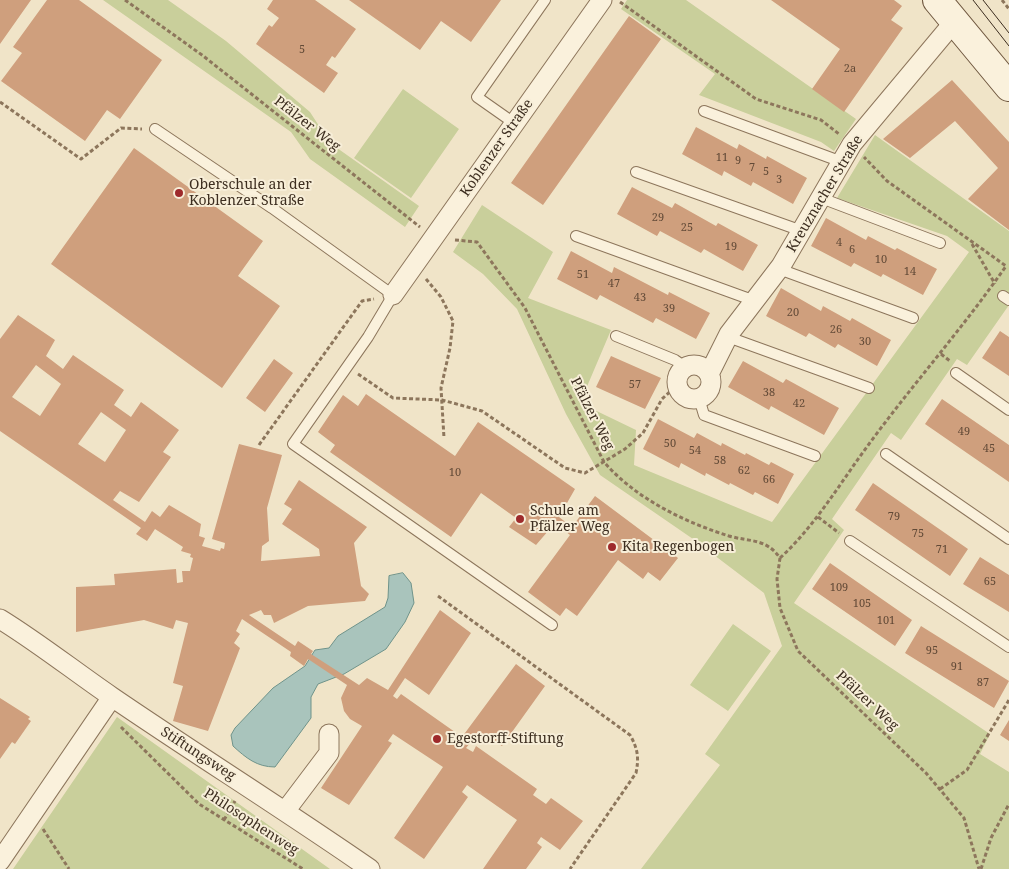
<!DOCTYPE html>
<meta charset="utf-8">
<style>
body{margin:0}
canvas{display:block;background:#f0e4c8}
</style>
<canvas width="1009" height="869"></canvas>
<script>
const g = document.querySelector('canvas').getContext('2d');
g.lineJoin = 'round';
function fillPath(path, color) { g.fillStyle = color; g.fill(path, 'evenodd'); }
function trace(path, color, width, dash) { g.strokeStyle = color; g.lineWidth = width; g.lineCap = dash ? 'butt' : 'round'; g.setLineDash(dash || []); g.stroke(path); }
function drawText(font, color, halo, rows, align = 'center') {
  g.font = font + ' "Noto Serif",serif'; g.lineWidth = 4; g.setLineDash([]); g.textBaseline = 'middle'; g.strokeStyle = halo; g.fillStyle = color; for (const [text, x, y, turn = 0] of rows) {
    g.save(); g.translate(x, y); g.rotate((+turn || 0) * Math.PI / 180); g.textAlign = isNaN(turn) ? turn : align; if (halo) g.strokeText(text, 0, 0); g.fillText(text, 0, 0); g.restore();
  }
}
const green = new Path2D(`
 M103 0H168L226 41 310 112 330 143 419 206 405 227 310 159 291 132Z
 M627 0H686L856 119 834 151 821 142 699 95 715 74 621 9Z
 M403 89 459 129 411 198 354 158Z
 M875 135 1009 231V305L967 365 957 359 901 440 891 433 832 519 844 530 794 603 990 734 980 754 1009 772V869H641L720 765 705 754 782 646 764 593 693 539 600 475 566 414 517 309 483 274 453 252 482 205 553 252 528 298 611 330 580 403 636 430 634 465 772 522 969 252 947 236 837 198Z
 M733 624 771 651 728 711 690 685Z
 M117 717 330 869H13Z`);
const water = new Path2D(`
 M403 573 411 583 414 603 405 622 386 649 344 674 318 684 311 697V718L275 767C257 767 246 758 233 746L231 735 235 728 273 688 305 666 315 650 329 648 338 636 385 607 388 598 389 576Z`);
const building = new Path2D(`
 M0 0H31L0 44Z
 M47 0H79L162 60 120 119 107 110 85 141 1 81 22 53 13 47Z
 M273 0H315L356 29 335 58 332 56 326 65 338 73 324 93 256 44 269 25 272 27 279 18 267 9Z
 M349 0H501L471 42 441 21 420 50Z
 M771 0H894L902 6 891 20 903 28 844 112 812 89 840 49Z
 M629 16 661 39 543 205 511 183Z
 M952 80 1009 142V230L968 199 998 168 955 121 910 158 883 139Z
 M696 127 737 149 739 144 766 159 767 156 807 178 793 204 753 182 751 186 724 171 722 176 682 154Z
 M134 148 263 241 238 276 280 306 222 388 51 264Z
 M632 187 672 208 675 203 716 226 718 223 758 245 743 271 704 249 701 253 660 231 657 236 617 214Z
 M826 218 866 240 868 236 895 250 897 248 937 269 923 295 883 274 881 277 854 263 851 267 811 246Z
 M571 251 612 273 614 267 668 295 669 292 710 313 696 339 656 318 653 323 600 295 597 300 557 279Z
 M781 288 821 311 823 306 850 321 852 318 891 340 877 366 838 344 835 348 809 333 806 337 766 316Z
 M18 315 55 340 46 356 63 369 73 355 124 390 114 405 131 417 141 402 179 430 163 452 171 457 139 502 120 491 113 500 145 522 152 511 160 517 169 505 201 524 199 536 205 538 202 546 220 551 221 548 224 549 225 543 212 539 239 444 282 455 267 508 269 541 262 546 261 561 320 556 319 549 282 524 292 509 284 504 299 480 367 527 354 543 361 586 369 594 365 601 308 606 274 623 271 615H264L261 610 249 615 295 646 298 641 313 651 311 654 359 685 367 678 388 690 440 610 471 633 429 695 405 678 393 696 397 699 401 694 462 737 516 664 545 686 502 746 479 732 466 748 473 752 476 746 537 789 533 795 546 804 551 798 583 821 560 850 541 837 537 843 542 847 526 869H483L517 820 467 785 462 792 468 797 424 859 394 838 443 767 393 734 388 741 392 743 349 805 321 788 362 726 350 719 344 711 341 698 347 685 308 659 304 666 290 656 291 652 242 619 236 631 240 634 234 643 240 648 208 731 173 721 183 686 173 683 188 623 176 620 173 629 144 620 76 632V587L115 585 114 574 176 569 177 583 183 582 182 571H190L193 558 190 557 191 554 181 551 183 547 155 529 147 541 136 534 141 528 0 431V339ZM36 365 61 384 40 416 12 397ZM101 412 126 430 105 462 78 444Z
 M1000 331 1009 337V376L982 358Z
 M611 356 661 378 645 409 596 387Z
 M274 359 293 373 265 412 246 398Z
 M743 361 783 383 786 379 839 408 824 435 771 406 769 410 728 387Z
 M366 394 455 456 478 422 575 489 559 517 572 527 595 496 678 558 660 581 648 572 643 579 618 560 577 616 566 608 560 616 528 592 570 535 555 523 536 545 509 527 516 518 481 493 451 537 330 452 335 445 318 432 343 395 358 406Z
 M942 399 1009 445V482L925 424Z
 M658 419 694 438 697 433 721 446 722 443 745 455 746 453 769 465 771 462 794 474 778 504 755 492 753 495 730 483 729 485 706 473 705 476 681 463 679 468 643 449Z
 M873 483 968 549 950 576 855 510Z
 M980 557 1009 575V612L963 584Z
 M830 563 912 620 895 646 812 589Z
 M921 626 1009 681 994 708 905 653Z
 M0 698 30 717 28 719 31 721 15 744 12 742 0 759Z
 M1009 720V741L1000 735Z`);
const path = new Path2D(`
 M125 0 202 55 420 227
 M1002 0 1009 9
 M620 2 756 99 821 120 839 134
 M0 102 81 159 121 128 142 129
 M455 240 477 242 525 308 604 462C635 498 684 522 729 536 750 542 766 538 780 558L777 579 780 608 798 651 926 773 964 818 979 869
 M972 244 995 284
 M426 279 441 297 453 321 450 348 441 388 444 438
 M941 354 950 361
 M358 374 393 398 442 400 482 411 565 468 585 473 625 449 643 433 662 399 677 385
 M259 445 362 301 374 299
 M818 517 839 533
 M780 558C816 525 840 483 869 444 913 384 963 328 1006 266L887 181 864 157
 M438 596 630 735C638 749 639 758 636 773L570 869
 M121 727 199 804 303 869
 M940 789 967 770 1009 700
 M224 820 235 801
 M43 829 69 869
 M981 869 991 838 1009 804`);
const lane = new Path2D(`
 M704 111 842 162
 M514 123 477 97 545 0
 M155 129 272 208 393 295 368 337 293 444 552 625
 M636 172 802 231
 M821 198 940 243
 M576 236 755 301
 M779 269 913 318
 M1003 296 1009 300
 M616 336 675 360 685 367
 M728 337 869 388
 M956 373 1009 410
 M699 398 704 415 815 456
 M886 454 1009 539
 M850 541 1009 647`);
const street = new Path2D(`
 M393 295 602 0
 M677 382a17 17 0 1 1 34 0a17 17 0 1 1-34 0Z
 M709 374 729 334 781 266 852 144 954 22
 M0 619C39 643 74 671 112 697 197 755 285 810 370 869
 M286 810 329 753V734
 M0 861 112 697`);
const secondary = new Path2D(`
 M937 0 1009 87`);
const tram = new Path2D(`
 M973 0 1009 46
 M983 0 1009 33`);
const markers = [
 [179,193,5,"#9e2a2b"],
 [520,519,5,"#9e2a2b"],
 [612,547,5,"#9e2a2b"],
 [437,739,5,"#9e2a2b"]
];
const numberNames = [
 ["5",302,50],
 ["2a",850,69],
 ["11",722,158],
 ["9",738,161],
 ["7",752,168],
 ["5",766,172],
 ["3",779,180],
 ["29",658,218],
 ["25",687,228],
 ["4",839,243],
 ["19",731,247],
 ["6",852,250],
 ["10",881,260],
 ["14",910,272],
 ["51",583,275],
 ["47",614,284],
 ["43",640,298],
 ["39",669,309],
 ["20",793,313],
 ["26",836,330],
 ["30",865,342],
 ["57",635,385],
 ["38",769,393],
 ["42",799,404],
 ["49",964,432],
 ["50",670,444],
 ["45",989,449],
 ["54",695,451],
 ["58",720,461],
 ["62",744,471],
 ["10",455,473],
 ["66",769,480],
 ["79",894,517],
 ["75",918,534],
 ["71",942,550],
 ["65",990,582],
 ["109",839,588],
 ["105",862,604],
 ["101",886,621],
 ["95",932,651],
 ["91",957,667],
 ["87",983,683]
];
const streetNames = [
 ["Pfälzer Weg",307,124,38],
 ["Koblenzer Straße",497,148,-55],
 ["Kreuznacher Straße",825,194,-59],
 ["Pfälzer Weg",592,414,63],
 ["Pfälzer Weg",867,701,43],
 ["Stiftungsweg",198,754,33],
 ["Philosophenweg",251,822,33]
];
const poiNames = [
 ["Oberschule an der",189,185],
 ["Koblenzer Straße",189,201],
 ["Schule am",530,511],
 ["Pfälzer Weg",530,527],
 ["Kita Regenbogen",622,547],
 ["Egestorff-Stiftung",447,739]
];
fillPath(green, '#c9cf9b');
fillPath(water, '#a9c4bc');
trace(water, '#6f938a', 1);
fillPath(building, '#cf9f7d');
trace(lane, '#8d765c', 12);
trace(street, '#8d765c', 21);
trace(secondary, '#6f573f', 30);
trace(path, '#8d765c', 3, [4, 2.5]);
trace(lane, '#faf1dc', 10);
trace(street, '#faf1dc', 19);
trace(secondary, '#faf1dc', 28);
trace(tram, '#3d2e20', 1);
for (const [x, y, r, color] of markers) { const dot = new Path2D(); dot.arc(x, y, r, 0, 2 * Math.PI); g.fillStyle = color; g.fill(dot); trace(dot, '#f7eed8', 2); }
drawText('11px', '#624a37', null, numberNames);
drawText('14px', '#3d2e20', '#f7eed8', streetNames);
drawText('14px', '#3d2e20', '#f7eed8', poiNames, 'left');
</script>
